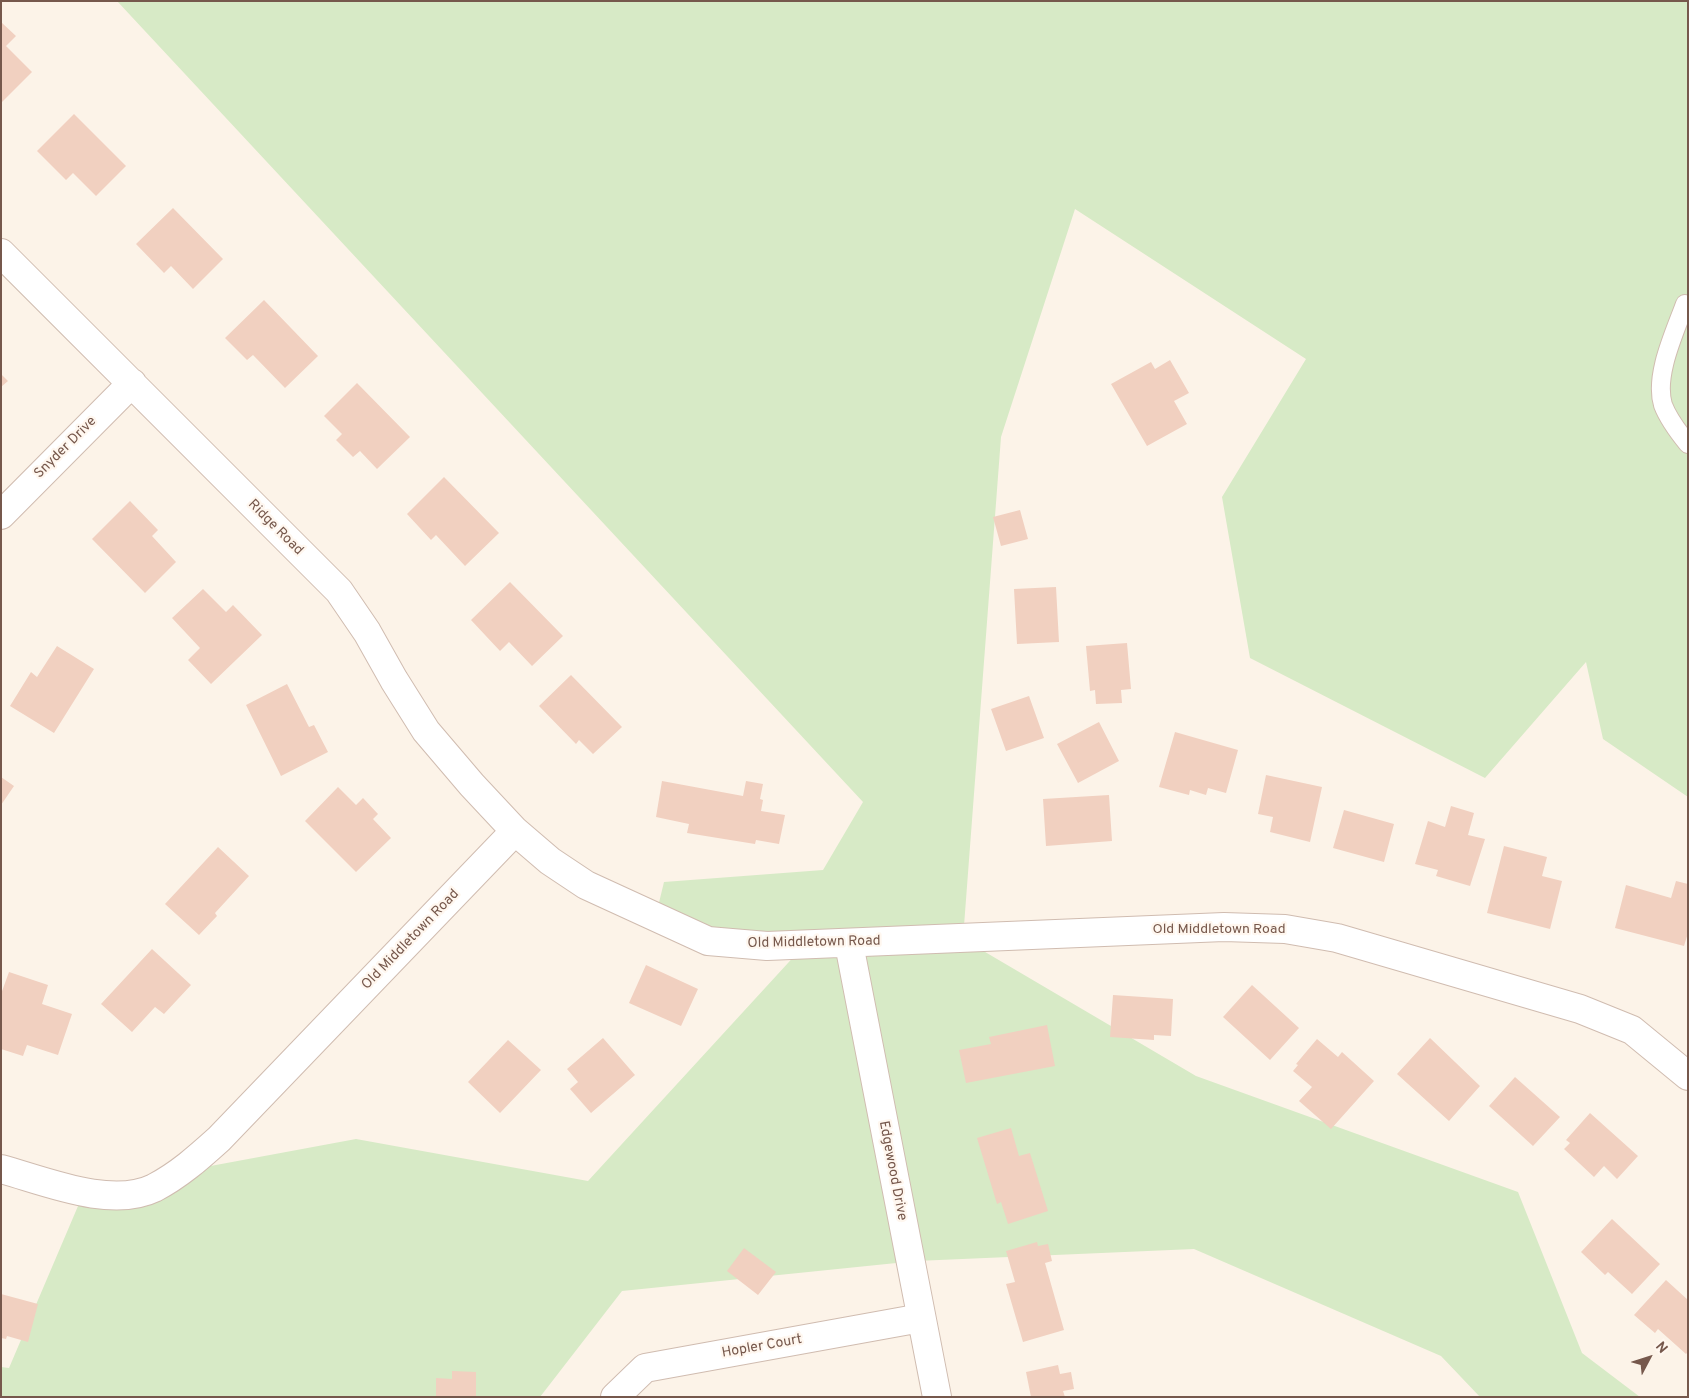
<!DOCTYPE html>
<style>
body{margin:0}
#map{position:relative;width:1689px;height:1398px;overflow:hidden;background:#fcf3e8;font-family:Overpass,sans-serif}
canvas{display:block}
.frame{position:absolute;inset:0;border:2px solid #76584c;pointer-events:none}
.north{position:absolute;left:1624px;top:1333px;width:50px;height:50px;-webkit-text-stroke:4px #fff7ef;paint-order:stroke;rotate:50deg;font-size:14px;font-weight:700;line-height:20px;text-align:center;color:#76584c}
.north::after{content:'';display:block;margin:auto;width:18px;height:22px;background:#76584c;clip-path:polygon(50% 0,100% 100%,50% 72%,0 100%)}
</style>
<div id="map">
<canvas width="1689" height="1398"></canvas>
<div class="frame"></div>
<div class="north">N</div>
</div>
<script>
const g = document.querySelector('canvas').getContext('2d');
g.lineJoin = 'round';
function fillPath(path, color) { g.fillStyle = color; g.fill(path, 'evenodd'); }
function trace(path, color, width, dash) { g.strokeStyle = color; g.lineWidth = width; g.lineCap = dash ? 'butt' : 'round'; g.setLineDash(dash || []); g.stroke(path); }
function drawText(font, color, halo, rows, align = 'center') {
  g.font = font + ' Overpass,sans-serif'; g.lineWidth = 4.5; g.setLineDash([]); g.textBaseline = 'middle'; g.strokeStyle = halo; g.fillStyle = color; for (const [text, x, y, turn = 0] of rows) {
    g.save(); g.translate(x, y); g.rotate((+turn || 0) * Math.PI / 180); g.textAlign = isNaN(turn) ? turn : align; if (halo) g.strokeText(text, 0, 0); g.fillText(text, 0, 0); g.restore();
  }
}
const green = new Path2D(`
 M117 1H1688V797L1603 739 1586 662 1485 778 1250 658 1222 497 1306 359 1075 209 1001 437 963 939 1196 1076 1518 1192 1582 1353 1640 1397H1480L1441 1356 1194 1249 916 1261 622 1291 540 1397H1V1367L9 1368 84 1192 189 1170 356 1139 588 1181 799 951 655 919 664 882 823 870 863 802Z`);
const building = new Path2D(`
 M1 22 16 36 6 46 32 72 2 102Z
 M74 114 126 166 96 196 73 173 66 180 37 151Z
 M173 208 223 259 193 289 171 266 164 273 136 244Z
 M264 300 318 356 285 388 253 355 247 360 225 338Z
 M1170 360 1189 393 1174 401 1187 424 1147 446 1111 384 1151 362 1155 369Z
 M1 374 8 381 1 387Z
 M357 383 410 437 377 469 360 451 353 457 336 440 342 434 324 416Z
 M444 477 499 533 465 566 436 535 431 540 407 514Z
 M130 501 158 530 152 536 176 562 145 593 92 539Z
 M1020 510 1028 539 1001 546 993 517Z
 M510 582 563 636 532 666 509 642 500 651 471 620Z
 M1056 587 1059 642 1017 644 1014 589Z
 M203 589 226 612 233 605 262 635 211 684 188 660 200 648 172 618Z
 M1127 643 1131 689 1121 690 1122 703 1096 704 1095 690 1090 691 1086 646Z
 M57 646 94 669 54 733 10 706 31 672 37 677Z
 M571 675 622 727 593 754 579 740 576 744 539 706Z
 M287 684 309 727 314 725 328 752 281 776 246 705Z
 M1029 696 1044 738 1006 751 991 709Z
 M1099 722 1119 761 1078 783 1057 744Z
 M1175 732 1238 750 1226 793 1208 788 1206 795 1190 790 1189 795 1159 787Z
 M1266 775 1322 787 1310 842 1270 832 1273 817 1258 814Z
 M1 777 14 786 1 805Z
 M662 781 743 796 746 781 763 784 760 799 763 800 761 811 785 815 779 844 756 840 755 844 687 833 689 824 656 817Z
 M338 787 356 805 363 798 378 814 373 819 391 838 356 872 305 821Z
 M1109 795 1112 841 1046 846 1043 799Z
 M1451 806 1474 813 1468 835 1485 839 1470 886 1436 876 1438 870 1415 864 1428 821 1445 827Z
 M1344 810 1394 824 1384 862 1333 848Z
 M1504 846 1547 857 1542 876 1562 881 1550 929 1487 913Z
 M218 847 249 876 215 913 217 916 199 935 165 904Z
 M1676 881 1688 884V933L1684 946 1615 928 1626 885 1671 898Z
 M152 949 191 985 164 1014 155 1007 132 1032 101 1004Z
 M646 965 698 989 681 1026 629 1003Z
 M9 972 48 985 42 1004 72 1014 58 1055 27 1045 23 1056 1 1049V994Z
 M1252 985 1299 1028 1270 1060 1223 1017Z
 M1113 995 1173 999 1171 1036 1154 1035V1040L1110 1037Z
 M1047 1025 1055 1066 966 1083 959 1050 991 1044 989 1037Z
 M603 1038 635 1075 591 1113 570 1089 578 1082 567 1069Z
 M1430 1038 1480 1086 1449 1121 1397 1074Z
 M1317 1039 1338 1057 1342 1052 1374 1081 1331 1129 1299 1101 1312 1087 1293 1071 1298 1065 1296 1064Z
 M508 1040 541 1070 500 1113 468 1082Z
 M1515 1077 1560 1117 1533 1146 1489 1106Z
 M1590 1113 1638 1156 1617 1179 1604 1166 1594 1177 1564 1149 1570 1143 1566 1140Z
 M1011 1128 1019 1156 1030 1153 1048 1211 1008 1224 1001 1202 997 1204 977 1138Z
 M1612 1219 1660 1264 1632 1294 1608 1272 1605 1275 1581 1252Z
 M1037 1242 1038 1246 1048 1244 1052 1261 1045 1263 1064 1330 1023 1342 1006 1284 1015 1282 1006 1251Z
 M744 1248 776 1272 758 1295 727 1271Z
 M1666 1280 1688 1300V1352L1686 1354 1658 1329 1655 1333 1634 1315Z
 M1 1294 38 1304 28 1342 7 1336 6 1339 1 1338Z
 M1058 1365 1060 1374 1071 1372 1074 1389 1063 1391 1065 1397H1031L1026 1372Z
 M452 1371 476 1372V1397H436V1378L452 1379Z`);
const lane = new Path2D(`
 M1685 304C1675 332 1654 375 1663 405 1668 418 1679 433 1688 444`);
const street = new Path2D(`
 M1 253 339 591 367 632 394 680 426 731 472 785 515 831 550 861 586 885 708 941 767 946 1224 927 1285 929 1337 938 1580 1009 1632 1030 1688 1076
 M1 515 132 383
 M849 944 937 1397
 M1 1169C45 1181 111 1209 154 1188 179 1175 199 1157 219 1139L515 831
 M615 1397 645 1368 921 1318`);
const streetNames = [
 ["Snyder Drive",66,448,-45],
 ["Ridge Road",275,528,45],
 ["Old Middletown Road",1219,930],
 ["Old Middletown Road",411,940,-46],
 ["Old Middletown Road",814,943,-1],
 ["Edgewood Drive",892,1171,79],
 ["Hopler Court",762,1347,-10]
];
fillPath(green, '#d7eac6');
fillPath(building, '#f1d0c0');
trace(lane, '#d0bcb0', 20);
trace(street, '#d0bcb0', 30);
trace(lane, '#fff', 18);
trace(street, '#fff', 28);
drawText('14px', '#76584c', '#fff7ef', streetNames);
</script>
